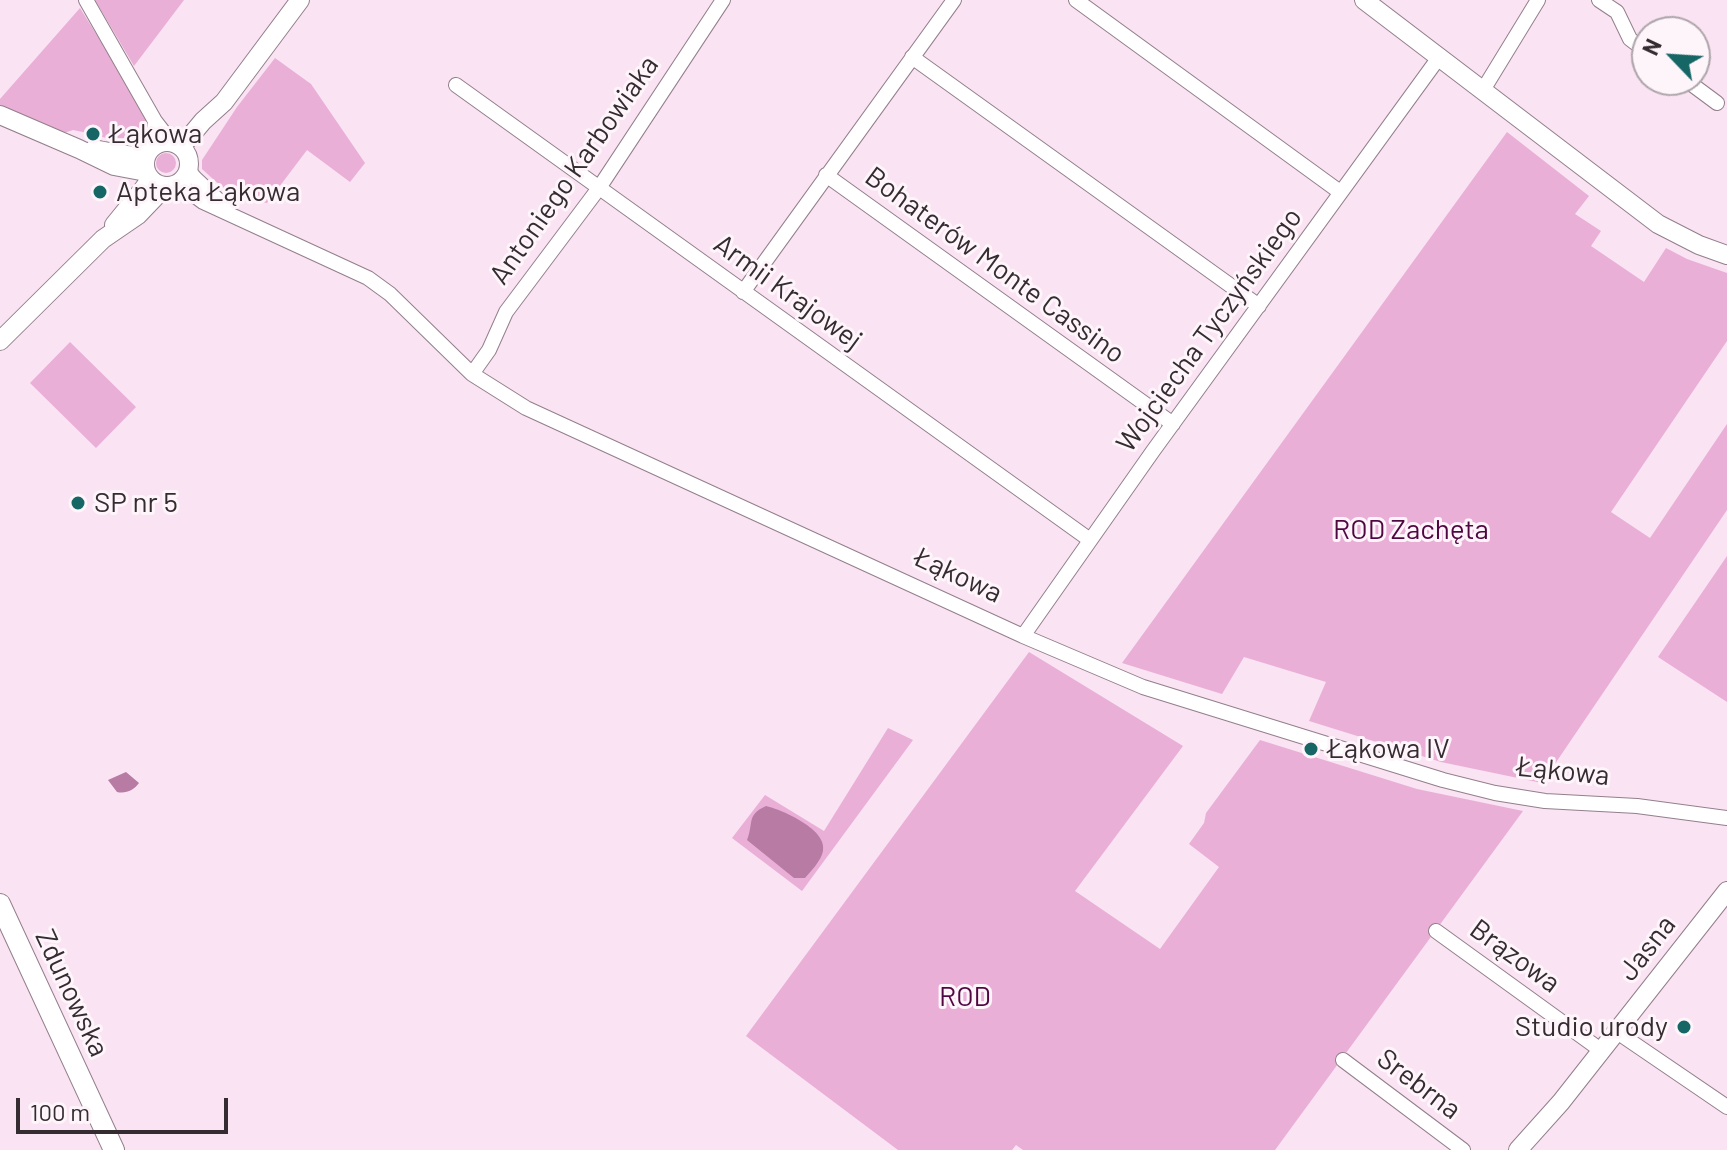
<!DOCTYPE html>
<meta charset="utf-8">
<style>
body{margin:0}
#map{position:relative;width:1727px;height:1150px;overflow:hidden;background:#fae3f2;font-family:Barlow,sans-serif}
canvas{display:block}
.north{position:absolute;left:1631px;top:16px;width:80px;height:80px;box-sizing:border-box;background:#fef5fb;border:2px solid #aea5ab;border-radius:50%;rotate:295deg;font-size:22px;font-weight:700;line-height:32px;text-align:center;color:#352c32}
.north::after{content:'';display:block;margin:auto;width:28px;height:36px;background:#176666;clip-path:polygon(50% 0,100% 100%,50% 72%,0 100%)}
.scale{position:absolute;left:16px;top:1098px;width:212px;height:36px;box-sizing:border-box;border:4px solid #352c32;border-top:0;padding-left:10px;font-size:24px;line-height:28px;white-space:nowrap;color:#352c32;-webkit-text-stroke:6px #fef5fb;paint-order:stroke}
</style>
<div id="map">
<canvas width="1727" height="1150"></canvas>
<div class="north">N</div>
<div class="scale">100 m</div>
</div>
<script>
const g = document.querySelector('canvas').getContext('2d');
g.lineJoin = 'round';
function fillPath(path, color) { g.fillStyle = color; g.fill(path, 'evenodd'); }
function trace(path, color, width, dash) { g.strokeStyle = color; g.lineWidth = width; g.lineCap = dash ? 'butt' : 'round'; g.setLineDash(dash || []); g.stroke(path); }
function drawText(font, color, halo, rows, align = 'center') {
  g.font = font + ' Barlow,sans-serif'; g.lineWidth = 6; g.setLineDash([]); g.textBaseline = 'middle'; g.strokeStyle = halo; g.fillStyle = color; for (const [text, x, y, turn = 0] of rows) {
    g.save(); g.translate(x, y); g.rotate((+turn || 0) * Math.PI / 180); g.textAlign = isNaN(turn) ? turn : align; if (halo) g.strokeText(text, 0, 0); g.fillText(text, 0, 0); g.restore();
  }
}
const green = new Path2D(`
 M95 0H184L134 66Z
 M80 8 146 114C153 128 151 145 135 150V144L119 142 96 135V133L89 131 88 133 73 130 64 133 0 105V99Z
 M275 58 311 84 365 163 350 182 307 150 267 203 233 197 202 169V160L237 107Z
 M1507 132 1589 196 1575 214 1601 231 1591 246 1644 282 1666 248 1687 259 1727 273V341L1611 512 1650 538 1727 424V510L1542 783 1441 762 1309 721 1326 682 1244 657 1222 694 1122 663Z
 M156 163a10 10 0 1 1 20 0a10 10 0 1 1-20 0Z
 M70 342 136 407 96 448 30 383Z
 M1727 556V702L1658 657Z
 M1029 652 1183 746 1075 891 1160 949 1219 867 1189 844 1204 823 1206 813 1260 740 1417 789 1523 811 1275 1150H1023L1016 1145 1012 1150H898L746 1036Z
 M888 728 913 740 802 891 732 838 765 795 824 831Z`);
const water = new Path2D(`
 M126 772 139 783C134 790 126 794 117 792L108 780Z
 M766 806C783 810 828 830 823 851 821 861 811 871 805 878H794L747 840C754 823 746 815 766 806Z`);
const street = new Path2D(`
 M86 0 155 121 172 143
 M1076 0 1340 192
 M1599 0 1617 12 1630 39 1647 52
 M912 57 1259 306
 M1686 80 1717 103
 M456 85 1090 540
 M1483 90 1538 0
 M152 148 155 121
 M188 170 195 178 228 209
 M826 175 1173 424
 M175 185 187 190 203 202 368 278 390 294 472 374 526 408 1023 636 1143 687 1443 780 1495 793 1545 801 1637 806 1727 818
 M743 292 954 0
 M472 374 489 350 506 312 599 188 723 0
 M1023 636 1153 451 1440 56
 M1436 931 1602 1051
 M1617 1032 1727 1107
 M1343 1060 1463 1150`);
const secondary = new Path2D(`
 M1364 0 1658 224 1699 245 1727 255
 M0 115 79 149 114 166 146 172
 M145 164a22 22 0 1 1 44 0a22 22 0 1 1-44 0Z
 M178 145 188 139 203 121 224 102 300 0
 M94 149C111 152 130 159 148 153
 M114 225 144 188 148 182V175
 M0 341 103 239 138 215 159 193 168 186
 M1518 1150 1561 1102 1727 891`);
const primary = new Path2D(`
 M0 904 114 1150`);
const markers = [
 [93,134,8,"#176666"],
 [100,192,8,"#176666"],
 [78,503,8,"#176666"],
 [1311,749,8,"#176666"],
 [1684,1027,8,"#176666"]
];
const poiNames = [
 ["Łąkowa",109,134],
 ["Apteka Łąkowa",116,192],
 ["SP nr 5",94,503],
 ["Łąkowa IV",1327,749],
 ["Studio urody",1668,1027,"right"]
];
const streetNames = [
 ["Antoniego Karbowiaka",574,170,-55],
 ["Bohaterów Monte Cassino",995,265,36],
 ["Armii Krajowej",788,292,36],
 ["Wojciecha Tyczyńskiego",1209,330,-54],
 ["Łąkowa",958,575,25],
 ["Łąkowa",1563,771,6],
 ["Jasna",1647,948,-52],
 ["Brązowa",1515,956,36],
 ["Zdunowska",72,993,65],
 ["Srebrna",1419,1084,37]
];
const parkNames = [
 ["ROD Zachęta",1411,530],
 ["ROD",965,997]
];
fillPath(green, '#e9afd7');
fillPath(water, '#b77ba4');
trace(street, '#937f8c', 16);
trace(secondary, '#937f8c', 20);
trace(primary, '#937f8c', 22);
trace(street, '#fff', 14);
trace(secondary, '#fff', 18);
trace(primary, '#fff', 20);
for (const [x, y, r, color] of markers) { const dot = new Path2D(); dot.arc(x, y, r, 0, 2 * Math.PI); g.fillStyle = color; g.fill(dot); trace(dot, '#fef5fb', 3); }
drawText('28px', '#352c32', '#fef5fb', poiNames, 'left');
drawText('28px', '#352c32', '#fef5fb', streetNames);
drawText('28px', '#500641', '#fef5fb', parkNames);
</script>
